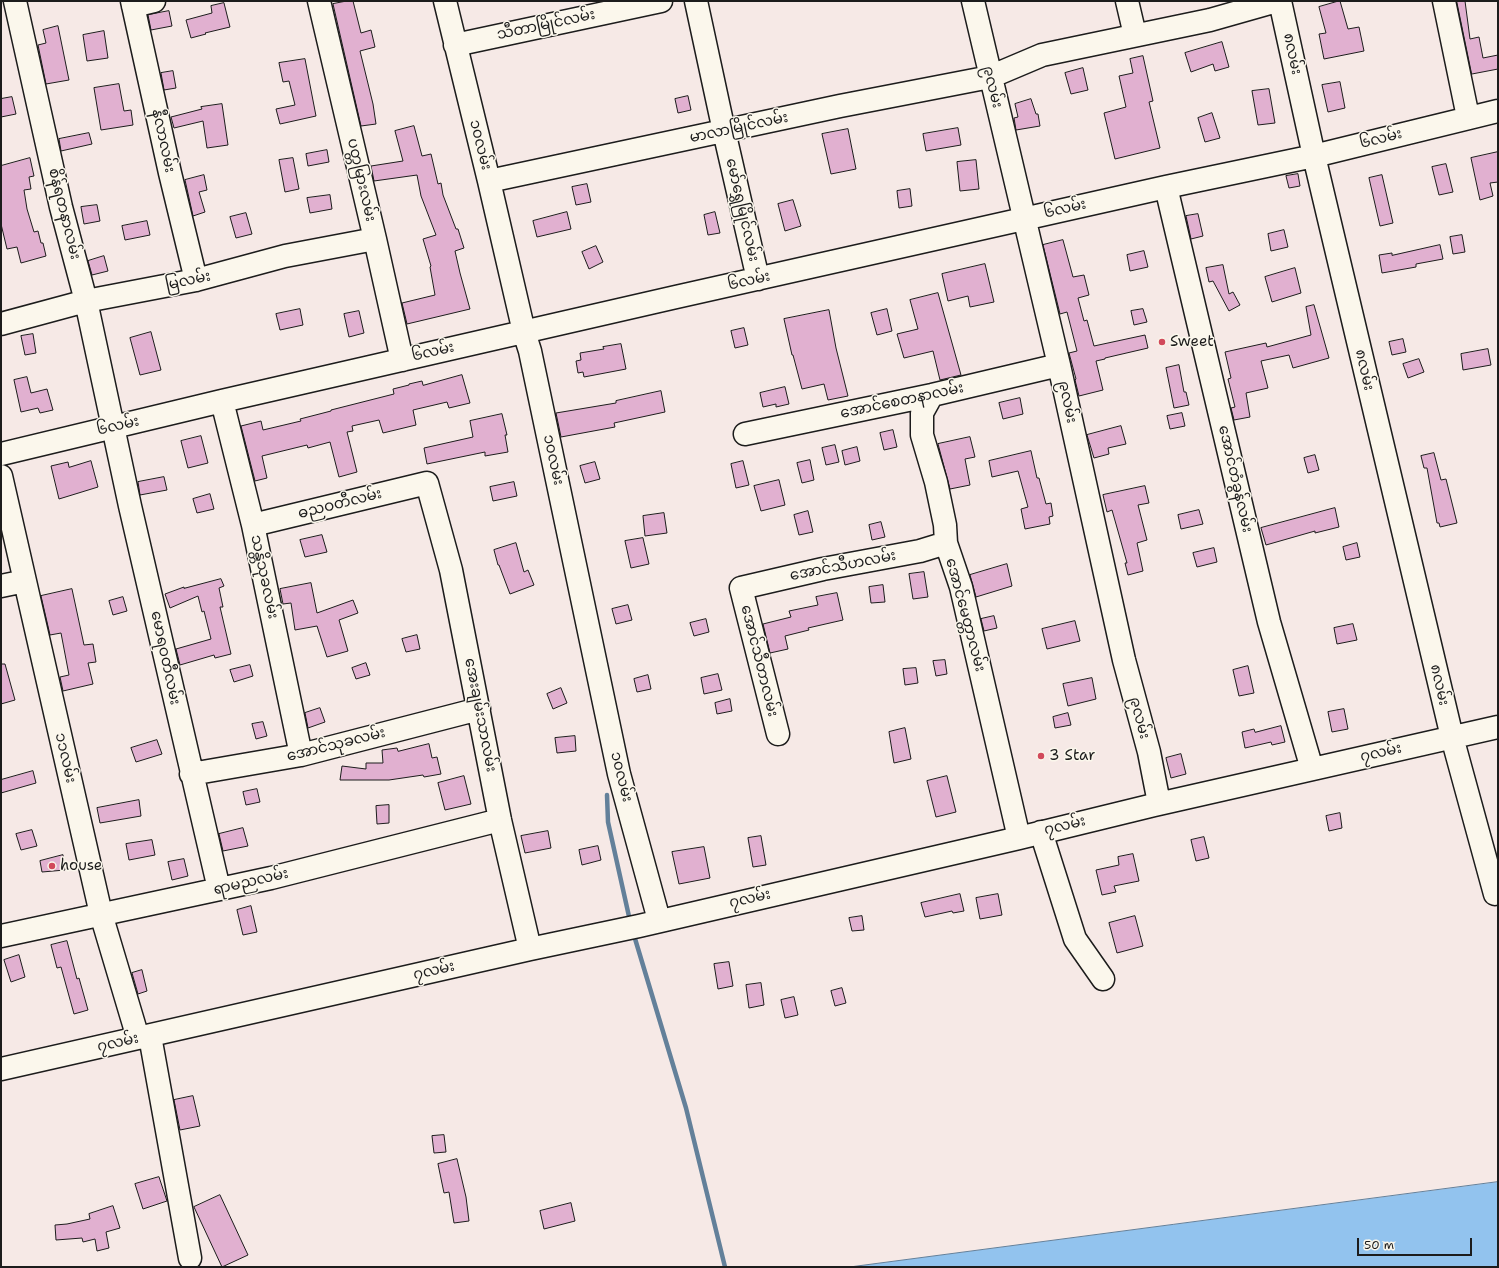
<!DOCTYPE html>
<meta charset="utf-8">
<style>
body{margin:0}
#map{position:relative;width:1499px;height:1268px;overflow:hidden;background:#f6e9e6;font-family:"Shantell Sans",sans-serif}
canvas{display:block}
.frame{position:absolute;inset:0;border:2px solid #1c1c1c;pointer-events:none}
.scale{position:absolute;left:1357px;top:1238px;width:115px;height:18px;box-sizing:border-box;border:2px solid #1c1c1c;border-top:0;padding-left:5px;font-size:12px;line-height:14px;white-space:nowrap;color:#1c1c1c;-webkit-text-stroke:3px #fbf7ec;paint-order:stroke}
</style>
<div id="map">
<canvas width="1499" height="1268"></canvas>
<div class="frame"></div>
<div class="scale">50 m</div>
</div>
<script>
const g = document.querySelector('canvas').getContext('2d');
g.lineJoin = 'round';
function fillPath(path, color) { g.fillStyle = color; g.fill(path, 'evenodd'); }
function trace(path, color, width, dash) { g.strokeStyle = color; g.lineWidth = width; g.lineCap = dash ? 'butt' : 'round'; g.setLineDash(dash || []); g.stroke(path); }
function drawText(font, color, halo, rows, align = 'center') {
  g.font = font + ' "Shantell Sans","Noto Sans Myanmar",sans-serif'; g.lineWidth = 3; g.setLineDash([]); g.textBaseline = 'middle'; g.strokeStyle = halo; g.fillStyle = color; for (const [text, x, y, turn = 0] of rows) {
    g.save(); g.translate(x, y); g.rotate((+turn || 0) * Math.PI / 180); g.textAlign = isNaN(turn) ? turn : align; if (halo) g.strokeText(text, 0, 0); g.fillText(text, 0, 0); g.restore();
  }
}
const water = new Path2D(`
 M1498 1182V1267H850Z`);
const stream = new Path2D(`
 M607 795 608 822 630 921
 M633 932 686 1108 725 1267`);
const building = new Path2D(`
 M347 1H353L361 33 371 30 375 47 360 51 373 104 376 124 361 126 333 4Z
 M1340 1 1348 29 1359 27 1364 51 1324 59 1319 34 1326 33 1319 7Z
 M1457 1H1465L1470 39 1479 37 1483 58 1498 55V69L1472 74Z
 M224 3 230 27 205 33 206 34 191 38 186 20 212 13 211 6Z
 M169 11 172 26 151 30 148 15Z
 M58 26 69 80 46 84 38 45 46 43 43 30Z
 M104 31 108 58 87 61 83 35Z
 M1222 42 1229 67 1215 71 1213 64 1191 72 1185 53Z
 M1143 56 1153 101 1149 102 1160 148 1115 159 1104 113 1126 107 1119 76 1133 73 1130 59Z
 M305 59 316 116 280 124 276 109 295 105 289 81 283 82 279 63Z
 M1083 68 1088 90 1071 94 1065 73Z
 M173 71 176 88 164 90 161 73Z
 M1340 82 1345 108 1328 112 1322 85Z
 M119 84 124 111 131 110 133 125 101 130 94 88Z
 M1269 89 1275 123 1258 125 1252 91Z
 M688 96 691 110 678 113 675 99Z
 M12 97 16 114 1 117V99Z
 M1031 99 1036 114H1038L1040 126 1016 130 1014 118 1018 117 1015 104Z
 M222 104 228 145 207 148 203 121 174 128 171 117 202 109 201 107Z
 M1212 113 1220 138 1205 142 1198 118Z
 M414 126 422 156 431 154 438 184 441 183 443 195 456 229H458L464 248 455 251 460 273 470 309 407 324 402 303 435 295 430 267 431 266 423 239 436 235 421 196 417 175 374 181 371 166 403 161 395 131Z
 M958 128 961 145 926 151 923 134Z
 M848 129 856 169 831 174 822 134Z
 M89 133 92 144 61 151 59 139Z
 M327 150 329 162 308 166 306 154Z
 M1498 152V182L1490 183 1493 196 1480 200 1471 158Z
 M30 158 34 176 29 177 31 189 24 190 27 209 34 232 38 231 41 243H43L46 256 21 263 17 247 7 249 1 224V166Z
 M293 158 299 189 285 192 279 160Z
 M976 160 979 189 960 191 957 162Z
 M1446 164 1453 192 1439 195 1432 167Z
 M1298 174 1300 186 1289 188 1286 176Z
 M204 175 207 190 199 192 205 212 193 216 185 180Z
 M1382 175 1393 223 1380 226 1369 178Z
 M587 184 591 202 576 205 572 187Z
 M910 189 912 206 899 208 897 191Z
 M330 195 332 209 310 213 307 198Z
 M793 200 801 226 785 231 778 204Z
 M97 205 100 221 84 224 81 207Z
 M567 212 571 229 537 237 533 221Z
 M715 212 720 233 708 235 704 215Z
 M246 213 252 234 236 238 230 217Z
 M1198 214 1203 236 1191 239 1186 216Z
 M147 221 150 235 125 240 122 226Z
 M1284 230 1288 247 1271 251 1268 234Z
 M1462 235 1465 252 1453 254 1450 237Z
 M1063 240 1073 277 1084 275 1089 295 1078 298 1084 321 1087 320 1094 346 1145 335 1148 348 1105 358V359L1096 361 1103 390 1079 396 1075 380 1076 379 1069 353 1077 351 1067 312 1060 314 1043 245Z
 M1440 245 1443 259 1416 264V267L1382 273 1379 255 1392 253V255Z
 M596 246 603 262 589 269 582 252Z
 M1144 251 1148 267 1130 271 1127 255Z
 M104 256 108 271 92 275 88 261Z
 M985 264 994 302 970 307 968 296 948 301 942 274Z
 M1223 265 1229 294 1233 292 1240 305 1229 311 1213 281 1209 282 1206 268Z
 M1295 268 1301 293 1272 302 1265 277Z
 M938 293 961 375 940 380 933 351 904 358 897 334 918 329 910 300Z
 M1314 305 1329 358 1293 368 1289 355 1261 361 1268 388 1246 393 1250 417 1234 420 1231 408 1235 407 1228 379 1231 378 1225 352 1266 343 1267 347 1311 335 1306 307Z
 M300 309 303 325 280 330 276 314Z
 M887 309 892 331 877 335 871 313Z
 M1143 309 1147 322 1134 325 1131 311Z
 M829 310 836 348 848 396 828 400 824 384 802 389 793 355H792L784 319Z
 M359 311 364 333 349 337 344 314Z
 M744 328 748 345 735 348 731 331Z
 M151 332 161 370 140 375 130 338Z
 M33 334 36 353 25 355 21 336Z
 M1403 339 1406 352 1392 355 1389 342Z
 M621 344 626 369 584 377 583 372 578 373 576 361 581 360 580 353 604 349 603 347Z
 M1488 349 1491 365 1463 370 1461 354Z
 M1419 359 1424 372 1408 378 1403 364Z
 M1179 365 1184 392H1186L1189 405 1174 408 1166 368Z
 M462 375 470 403 449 408 447 402 413 410 416 425 383 433 379 420 352 426 353 431 347 432 357 472 339 477 330 442 308 448 307 445 262 456 267 478 255 481 241 426 261 421 263 430 301 421 300 419 331 411V410L394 394 393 389 409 385V384L422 381 423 385Z
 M27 377 31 393 47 389 53 410 40 413 38 408 21 412 14 380Z
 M785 387 789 404 776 407V404L763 407 760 393Z
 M661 391 665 412 614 423 615 427 561 437 556 413 616 403V401Z
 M1020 398 1023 414 1003 419 999 403Z
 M1182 413 1185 426 1170 429 1167 416Z
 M502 414 507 435H505L508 452 485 456V452L427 464 424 448 473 437 470 421Z
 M1121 426 1126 444 1108 448 1109 454 1094 458 1087 435Z
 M893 430 897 447 884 450 880 433Z
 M201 436 208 463 188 468 181 441Z
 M970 437 975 457 965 459 970 485 950 489 938 444Z
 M835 445 839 462 826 465 822 448Z
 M857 447 860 461 845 465 842 451Z
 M1031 451 1037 478H1039L1046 504 1051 503 1053 516 1049 517 1050 524 1025 529 1021 509 1028 507 1018 471 992 477 989 461Z
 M1434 453 1441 480 1446 479 1457 523 1440 527 1439 523H1437L1427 468H1424L1421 456Z
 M1315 455 1319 470 1308 473 1304 458Z
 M810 460 814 480 802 483 797 463Z
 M91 461 98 487 59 499 51 466 68 462 69 467Z
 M743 461 749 485 736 488 731 464Z
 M595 462 600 479 585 483 580 466Z
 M164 477 167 490 140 495 138 482Z
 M779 480 785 505 761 511 754 486Z
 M514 482 517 496 493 501 490 487Z
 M1145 486 1149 503 1138 505 1147 540 1137 543 1143 571 1128 575 1125 563H1127L1112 510 1107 512 1103 495Z
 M210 494 214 509 197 513 193 499Z
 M1335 508 1339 527 1315 533V531L1266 545 1261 528Z
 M1199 510 1203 524 1181 529 1178 515Z
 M808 511 813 532 799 535 794 515Z
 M664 513 667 533 645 536 643 516Z
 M881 522 885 537 872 540 869 525Z
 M322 535 327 552 305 557 300 540Z
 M643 538 649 564 631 568 625 541Z
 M516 543 524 572 528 570 534 585 510 594 499 565H498L494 550Z
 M1357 543 1360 557 1346 560 1343 547Z
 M1214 548 1217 562 1197 567 1193 553Z
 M1007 564 1012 586 976 597 970 575Z
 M924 572 928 597 913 599 909 574Z
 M221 579 224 586 219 588 223 607H220L231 654 215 658 214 655 180 665 176 649 211 639 204 611 202 612 198 596 170 608 165 594 184 587V588Z
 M311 583 317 613 353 600 358 613 339 620 348 651 327 657 317 626 295 630 291 603 283 604 280 589Z
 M883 585 885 602 871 603 869 587Z
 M72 589 84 645 93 644 96 662 88 663 93 684 63 691 60 677 69 675 61 633 50 635 41 596Z
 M837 593 843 620 808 628 809 630 785 636 788 649 770 653 763 624 791 617 789 611 818 605 816 597Z
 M123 597 127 611 113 615 109 601Z
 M628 605 632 620 616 624 612 609Z
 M994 616 997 628 984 631 981 619Z
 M706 619 709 632 694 636 690 623Z
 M1075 621 1080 641 1047 649 1042 629Z
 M1353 624 1357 640 1337 644 1334 628Z
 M417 635 420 649 406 652 402 639Z
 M945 660 947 674 936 676 933 661Z
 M366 663 370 675 356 679 352 668Z
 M1 664H5L15 700 1 704Z
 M250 665 253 676 234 682 230 670Z
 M1248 666 1254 693 1239 696 1233 670Z
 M916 668 918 683 905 685 903 669Z
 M718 674 722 690 704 694 701 678Z
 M648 675 651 689 637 692 634 679Z
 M1092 678 1096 699 1068 706 1063 684Z
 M561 688 567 703 553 709 547 694Z
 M730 699 732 711 717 714 715 703Z
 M320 708 325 722 308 728 305 713Z
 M1344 709 1348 729 1332 732 1328 712Z
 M1068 713 1071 725 1055 728 1053 717Z
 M263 722 267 736 256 739 252 724Z
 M1281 726 1285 742 1272 745 1271 742 1245 748 1242 732 1254 729 1255 732Z
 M905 728 911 759 894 763 889 732Z
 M575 736 576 751 557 753 555 738Z
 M157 740 162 754 136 762 131 748Z
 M429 744 432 758 437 757 441 774 424 777 423 775 389 780H340L342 766 366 769V763H383L382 750 397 748 398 751Z
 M1181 754 1186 774 1171 778 1166 758Z
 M33 771 36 783 1 793V780Z
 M464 776 471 804 445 810 438 783Z
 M947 776 956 812 936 817 927 781Z
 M257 789 260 802 246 805 243 792Z
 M139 800 141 816 100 823 97 808Z
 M389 805V823L377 824 376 806Z
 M1340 813 1342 828 1329 831 1326 816Z
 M243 828 248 846 223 851 219 834Z
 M32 830 37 846 21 850 16 834Z
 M548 831 551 848 525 853 521 836Z
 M761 836 766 865 753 867 748 838Z
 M1204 837 1209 858 1196 861 1191 840Z
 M152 840 155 855 129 860 126 844Z
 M598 846 601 860 582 865 579 850Z
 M704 847 710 878 679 884 672 852Z
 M1133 854 1139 881 1114 886 1116 892 1102 895 1096 870 1119 865 1118 857Z
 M63 855 65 870 42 872 40 861Z
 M184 859 188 876 172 880 168 862Z
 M960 894 964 911 953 913 952 911 925 917 921 903Z
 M998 894 1002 915 980 919 976 898Z
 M251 906 257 932 243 935 237 910Z
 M862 916 864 930 852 931 849 918Z
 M1135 916 1143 946 1117 953 1109 923Z
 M67 941 77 979 79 978 88 1010 74 1014 61 967 57 968 51 945Z
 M19 955 25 977 11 982 4 960Z
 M729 962 733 986 718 989 714 964Z
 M142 970 147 991 138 994 132 973Z
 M761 983 764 1005 749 1008 746 985Z
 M842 988 846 1003 835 1006 831 991Z
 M794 997 798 1015 785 1018 781 1000Z
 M193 1096 200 1126 180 1130 174 1100Z
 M444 1135 446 1152 434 1153 432 1136Z
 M457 1159 466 1197 469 1221 454 1223 449 1192 444 1193 438 1164Z
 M159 1177 167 1201 143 1209 135 1184Z
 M220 1195 248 1255 222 1267 194 1207Z
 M571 1203 575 1221 544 1229 540 1211Z
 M113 1206 120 1228 106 1232 109 1248 97 1251 95 1239 83 1242 82 1238 56 1240 55 1225 67 1224 90 1219 89 1214Z`);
const minor = new Path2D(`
 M15 1 61 207 86 301 130 506 219 889
 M132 1 170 173 196 280
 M319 1 375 239 402 360
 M445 1 489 181 524 332 530 351 619 774 659 920
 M696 1 724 131 758 279
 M973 1 1059 365 1124 660 1149 752 1159 803
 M1127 1 1135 35
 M1280 1 1314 156 1452 737 1495 894 1498 893
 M1444 1 1468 117
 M133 6 154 1
 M455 45 661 1
 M489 181 840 106 990 77 1042 55 1210 20 1277 1
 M1166 187 1269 622 1312 769
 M1 324 86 301 196 280 285 256 375 239
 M932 395 922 413V435L936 482 945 525 946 543 961 587 1019 838
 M222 401 253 525 301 755
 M745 434 932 395 1059 365
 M1 454 222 401 676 297 1166 187 1314 156 1498 111
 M1 476 101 914 138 1038
 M253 525 427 483 451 570 500 820 530 949
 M1 586 25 581
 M778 734 741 588 823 569 920 551 946 543
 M191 774 301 755 479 709
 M1041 832 1075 939 1103 979
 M1 936 271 878 500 820
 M150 1036 190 1258
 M1 1069 530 949 639 926 1019 838 1154 805 1498 727`);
const markers = [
 [1162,342,4,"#d1495b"],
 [1041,756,4,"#d1495b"],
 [52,866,4,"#d1495b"]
];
const streetNames = [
 ["သီတာမြိုင်လမ်း",546,25,-12],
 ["၈လမ်း",1292,54,78],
 ["၉လမ်း",992,87,76],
 ["မာလာမြိုင်လမ်း",739,128,-12],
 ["၆လမ်း",1381,139,-14],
 ["နီလာလမ်း",163,141,78],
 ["၁၀လမ်း",480,145,76],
 ["ပတ္တမြားလမ်း",361,180,77],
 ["၆လမ်း",1065,209,-13],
 ["မော်ရွှေမြိုင်လမ်း",742,210,77],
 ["စိန်ရတနာလမ်း",64,214,76],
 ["မြလမ်း",188,281,-12],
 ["၆လမ်း",749,281,-13],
 ["၆လမ်း",433,352,-13],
 ["၈လမ်း",1364,370,77],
 ["အောင်စေတနာလမ်း",902,401,-12],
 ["၉လမ်း",1067,402,78],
 ["၆လမ်း",118,426,-13],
 ["၁၀လမ်း",553,460,78],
 ["အောင်တံခွန်လမ်း",1235,479,77],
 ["ဓညဝတီလမ်း",340,504,-14],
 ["အောင်သီဟလမ်း",843,566,-11],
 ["သန္တိသုခလမ်း",264,577,78],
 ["အောင်မေတ္တာလမ်း",965,615,75],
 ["မောရဝတီလမ်း",165,658,78],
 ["အောင်သီတာလမ်း",759,661,76],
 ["၈လမ်း",1439,685,77],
 ["အေးချမ်းသာလမ်း",480,715,79],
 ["၉လမ်း",1139,718,75],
 ["အောင်သုခလမ်း",336,745,-14],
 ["၇လမ်း",1381,753,-13],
 ["၁၁လမ်း",65,758,77],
 ["၁၀လမ်း",621,777,76],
 ["၇လမ်း",1065,826,-14],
 ["ရာမညလမ်း",251,882,-13],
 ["၇လမ်း",750,899,-13],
 ["၇လမ်း",434,971,-13],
 ["၇လမ်း",118,1043,-13]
];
const poiNames = [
 ["Sweet",1170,342],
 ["3 Star",1049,756],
 ["house",60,866]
];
fillPath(water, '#92c3ee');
trace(water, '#63809a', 1);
trace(stream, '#63809a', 4.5);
fillPath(building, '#e1b0d0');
trace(building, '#1c1c1c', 1);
trace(minor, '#1c1c1c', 25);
trace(minor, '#fbf7ec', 22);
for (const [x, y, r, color] of markers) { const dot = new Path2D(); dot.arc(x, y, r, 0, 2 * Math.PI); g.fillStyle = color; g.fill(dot); trace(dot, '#fbf7ec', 1.5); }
drawText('15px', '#1c1c1c', '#fbf7ec', streetNames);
drawText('15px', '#1c1c1c', '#fbf7ec', poiNames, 'left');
</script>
